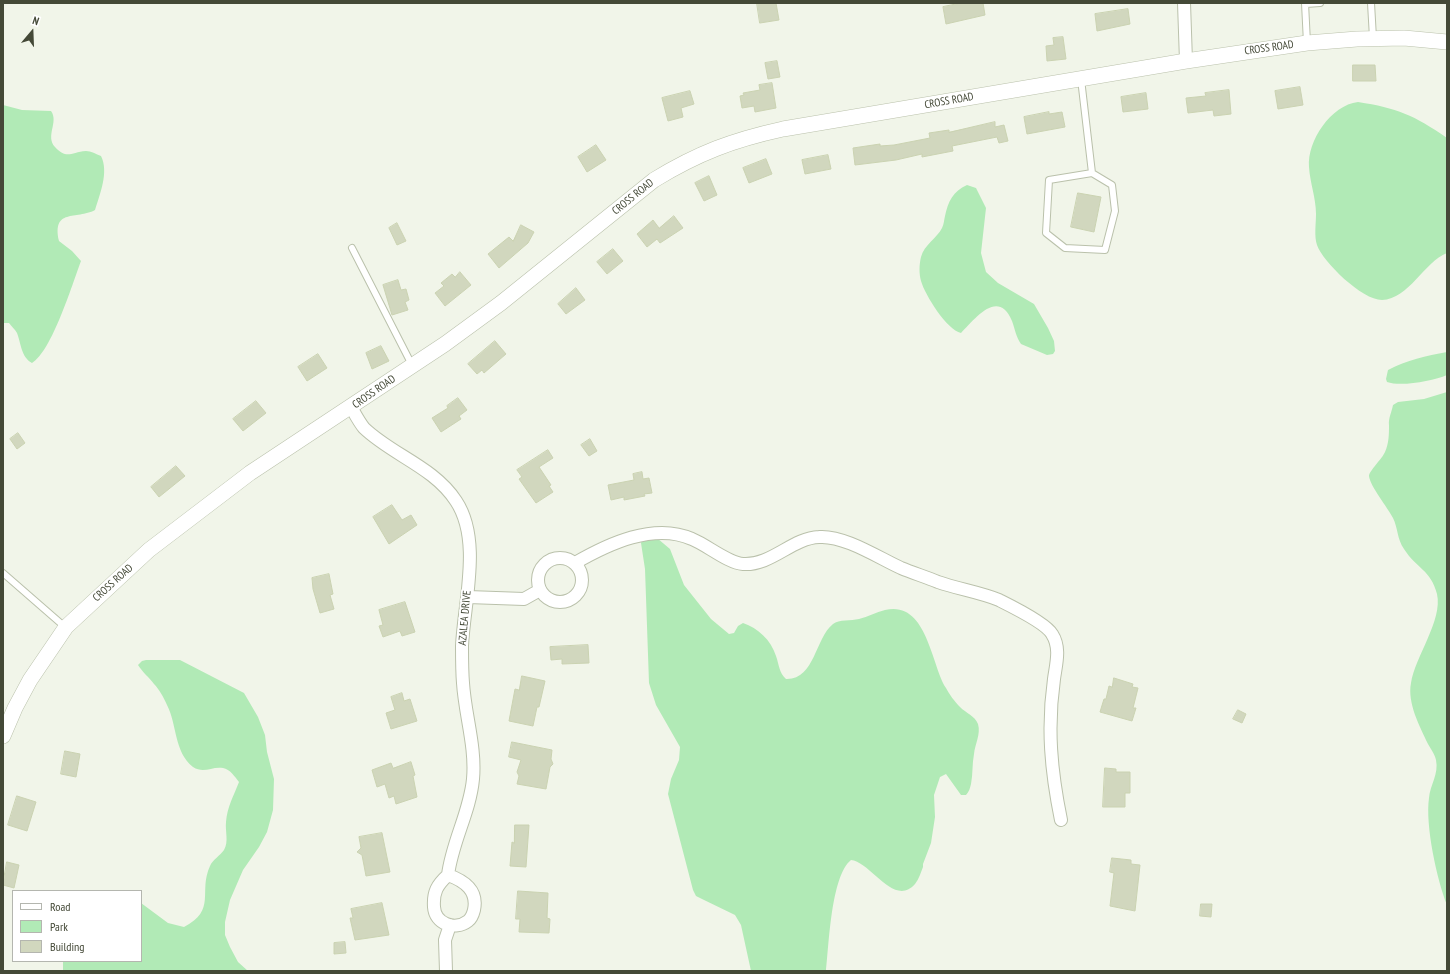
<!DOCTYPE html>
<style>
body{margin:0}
#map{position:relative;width:1450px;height:974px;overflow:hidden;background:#f1f5e9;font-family:"PT Sans Narrow",sans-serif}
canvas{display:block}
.frame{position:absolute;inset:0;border:4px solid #444937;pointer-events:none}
.legend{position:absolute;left:12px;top:890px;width:130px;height:72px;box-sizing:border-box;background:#fff;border:1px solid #b4b6af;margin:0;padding:5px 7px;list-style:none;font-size:12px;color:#444937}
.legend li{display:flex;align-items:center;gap:8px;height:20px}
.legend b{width:20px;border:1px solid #b4b6af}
.north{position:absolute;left:12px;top:12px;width:40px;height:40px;-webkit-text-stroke:3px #fff;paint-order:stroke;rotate:19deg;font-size:11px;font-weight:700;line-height:16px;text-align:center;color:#444937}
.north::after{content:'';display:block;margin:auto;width:14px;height:18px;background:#444937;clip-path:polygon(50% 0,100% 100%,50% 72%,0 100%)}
</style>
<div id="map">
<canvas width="1450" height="974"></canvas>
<div class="frame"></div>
<ul class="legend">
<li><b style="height:5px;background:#fff"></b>Road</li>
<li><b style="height:11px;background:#b1eab6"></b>Park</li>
<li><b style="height:11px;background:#d1d7be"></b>Building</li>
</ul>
<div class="north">N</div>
</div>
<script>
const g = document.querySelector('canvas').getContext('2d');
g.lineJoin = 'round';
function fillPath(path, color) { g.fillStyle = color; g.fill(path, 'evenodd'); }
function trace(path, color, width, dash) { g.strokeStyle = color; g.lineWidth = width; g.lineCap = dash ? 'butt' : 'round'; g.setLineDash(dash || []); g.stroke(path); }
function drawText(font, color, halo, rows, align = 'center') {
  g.font = font + ' "PT Sans Narrow",sans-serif'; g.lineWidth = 3.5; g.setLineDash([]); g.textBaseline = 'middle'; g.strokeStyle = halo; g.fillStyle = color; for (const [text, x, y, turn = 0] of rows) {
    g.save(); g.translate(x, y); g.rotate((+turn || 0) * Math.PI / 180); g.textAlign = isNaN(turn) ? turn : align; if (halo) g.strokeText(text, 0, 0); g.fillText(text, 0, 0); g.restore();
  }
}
const green = new Path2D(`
 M1358 102C1397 108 1414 115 1447 138V253C1424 262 1409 299 1382 300 1362 300 1323 262 1317 245 1314 236 1316 224 1316 214 1316 198 1310 183 1309 167 1307 141 1331 105 1358 102Z
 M3 105 22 110 51 111C59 122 45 136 55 147 67 160 71 152 86 151 91 151 96 154 101 156 109 172 100 194 95 210 76 220 52 208 59 241L72 251 81 261C72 285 52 351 32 363 21 357 21 343 17 333 15 329 11 326 9 323H3Z
 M967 185 976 188 986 208 981 253 986 272 998 283 1034 304 1048 328 1054 341 1055 351 1053 354 1047 355 1021 344C1016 337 1015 329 1012 321 998 288 975 319 961 333 947 330 925 295 921 281 919 274 919 265 921 257 924 245 937 238 942 228 944 224 944 220 945 216 948 202 953 191 967 185Z
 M1447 352V375C1433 381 1401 387 1387 382L1386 379 1388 370C1407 360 1426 356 1447 352Z
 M1447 392V905C1437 880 1425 825 1429 798 1430 785 1439 774 1436 760 1435 755 1431 749 1428 744 1420 727 1407 703 1411 683 1415 657 1443 620 1437 594 1431 570 1416 568 1404 549 1397 539 1398 528 1393 518 1388 508 1370 486 1369 476 1369 471 1382 459 1385 452 1389 443 1389 434 1389 425 1388 419 1392 411 1393 405L1398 402 1424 399Z
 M644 533H651L670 549 684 585 711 619 729 634 734 633 738 626 743 623C758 628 771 640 776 656 779 664 779 673 786 679 815 680 815 638 833 624 839 619 851 621 859 619 868 617 876 612 885 610 927 600 931 664 946 688 949 694 955 702 960 707 966 713 975 716 978 724 981 734 975 744 974 754 972 764 973 774 971 784 970 788 969 792 966 795H961L946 774 940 777 934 795 935 817 931 843 923 864V867C921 872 919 879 915 884 894 908 871 862 851 860 831 876 829 945 826 971H751L741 925 735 915 702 899 696 896 693 890 668 794 671 779 679 760 680 747 656 705 649 683 645 569 641 543Z
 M146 660H180L244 693 258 717 265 735 267 752 274 779 273 810 267 832 259 847 243 870 230 900 225 922V935L230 947 238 962 248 971H63V961H141V903L168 923 184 927C217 910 198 892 210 866 213 859 220 856 224 850 229 842 225 831 226 822 227 807 234 795 239 782 235 777 230 769 223 768 212 766 204 774 193 767 174 752 177 724 167 705 164 698 159 689 154 684 149 677 143 673 138 665L142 661Z`);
const building = new Path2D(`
 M757 3H776L779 20 760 23Z
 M961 3H983L985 15 946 24 943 7Z
 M1128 9 1130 24 1097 31 1095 14Z
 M1063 37 1066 59 1047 61 1046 46 1054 45 1053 38Z
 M777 61 780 77 768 79 765 63Z
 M1353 65H1375L1376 81H1353Z
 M772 83 776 108 755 112 754 106 742 108 740 96 744 95 743 93 760 90 759 85Z
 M1300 87 1303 105 1278 109 1275 91Z
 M1229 90 1231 114 1214 116 1213 110 1188 113 1186 98 1206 96 1205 93Z
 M690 91 694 104 681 108 683 117 668 121 662 98Z
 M1146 93 1148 109 1123 112 1121 97Z
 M1049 112V114L1062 112 1065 127 1027 134 1024 117Z
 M995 122V127L1004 125 1008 141 999 143 997 137 952 146 953 151 922 157V154L896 160 855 165 853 148 880 144V146L894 145 930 138 929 133 949 130V132Z
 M596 145 606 160 587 172 578 157Z
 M828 155 831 169 805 174 802 160Z
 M766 159 772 174 749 183 743 168Z
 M709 176 717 195 704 201 695 183Z
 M1078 193 1101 197 1094 232 1071 227Z
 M674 216 683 228 660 243 657 239 647 247 637 234 653 220 659 228Z
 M397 223 406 241 397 245 389 228Z
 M521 225 534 232 528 243 499 268 488 254 509 237 513 241Z
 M613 249 623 261 607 274 597 262Z
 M460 272 471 285 445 306 435 293 444 286 441 283 452 274 455 277Z
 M398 280 401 290 406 289 409 300 405 302 408 310 392 315 383 285Z
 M576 288 585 300 566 314 558 304Z
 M495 341 506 354 484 373 482 370 477 374 468 364Z
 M381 346 389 361 372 369 366 353Z
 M318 354 327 368 307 381 298 367Z
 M458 398 467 410 459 416 461 419 441 432 432 418 448 408 447 406Z
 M256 401 266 413 243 431 233 419Z
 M18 433 25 443 17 449 10 439Z
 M590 439 597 451 589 456 581 445Z
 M548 450 553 458 539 467 551 485 549 486 553 492 536 503 519 479 522 477 517 470Z
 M176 466 185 476 159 497 151 487Z
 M642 472 643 479 649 478 652 493 644 494 645 496 624 500V497L611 500 608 485 634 480 633 474Z
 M392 505 402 520 411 515 417 525 389 544 373 517Z
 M329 574 333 594 330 595 334 609 320 613 313 589 312 578Z
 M405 602 415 632 402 636 400 631 383 637 379 626 383 625 379 610Z
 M588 645 589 663 562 664V659L551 660 550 647Z
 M522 676 545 681 539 707H537L533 726 509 721 515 689 519 690Z
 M1114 678 1133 684 1132 687 1138 688 1133 708H1136L1132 721 1100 712 1104 699H1106L1109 686 1112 687Z
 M402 693 404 701 410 699 417 721 391 729 386 713 395 710 391 697Z
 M1238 710 1246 714 1242 723 1233 719Z
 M512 742 552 750 551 759 553 764 550 767 546 789 517 784 519 776 517 772 521 760 509 757Z
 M65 751 80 754 76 777 61 774Z
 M411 762 415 775 413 776 417 797 396 804 394 796 389 798 385 784 377 787 372 770 391 763 393 768Z
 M1105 768 1116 769V772H1130V793H1125V807H1103Z
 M17 796 36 802 27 831 8 825Z
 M515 825H529L526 867 510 866 512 842 514 843Z
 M382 833 390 872 366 876 362 855 357 852 361 848 359 837Z
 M1112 858 1131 860V864L1140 865 1135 911 1110 906 1114 873 1110 872Z
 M7 862 19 865 14 888 3 885Z
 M518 891 548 893 547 918 550 919 549 933 519 932 520 919H516Z
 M382 903 389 935 355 940 350 918H353L351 909Z
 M1201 904H1212L1211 917 1200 916Z
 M345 942 346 953 334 954V943Z`);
const service = new Path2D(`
 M1305 3 1307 43
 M1371 3 1373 38
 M1306 4 1320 3
 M1081 79 1092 173 1112 185 1115 211 1105 250 1065 248 1046 233 1049 180 1092 173
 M352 248 412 365
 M3 573 65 627`);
const minor = new Path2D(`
 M1184 3 1186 61
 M351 407C355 414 359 422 364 428 392 455 434 467 456 501 482 540 464 602 462 646 462 658 462 671 463 683 465 715 476 747 473 779 470 812 452 842 448 875 437 885 433 892 434 907 435 924 455 931 468 921 472 918 473 914 474 910 478 891 465 881 448 875
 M538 580a22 22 0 1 1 44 0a22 22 0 1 1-44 0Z
 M575 563C608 544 654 522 692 539 707 545 728 563 743 564 771 566 792 538 819 537 844 535 879 558 901 568 913 573 926 577 938 582 958 589 979 592 999 600 1011 606 1046 623 1052 634 1061 648 1056 664 1054 679 1047 728 1051 771 1061 820
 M468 597 524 599 540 590
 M446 971 445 940 450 925`);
const tertiary = new Path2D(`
 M3 736 15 708 30 680 66 627 149 550 250 473 445 344 501 303 654 180C698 153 733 140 783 129L1186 61 1307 43 1357 39 1404 38 1447 42`);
const streetNames = [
 ["CROSS ROAD",1269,48,-8],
 ["CROSS ROAD",949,101,-10],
 ["CROSS ROAD",633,197,-39],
 ["CROSS ROAD",374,392,-35],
 ["CROSS ROAD",113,583,-42],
 ["AZALEA DRIVE",465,618,-85]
];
fillPath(green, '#b1eab6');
fillPath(building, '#d1d7be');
trace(building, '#cad2b1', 1);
trace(service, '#bac1ab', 8);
trace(minor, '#bac1ab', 14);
trace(tertiary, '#bac1ab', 16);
trace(service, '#fff', 6);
trace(minor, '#fff', 12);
trace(tertiary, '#fff', 15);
drawText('11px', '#444937', '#fff', streetNames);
</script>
